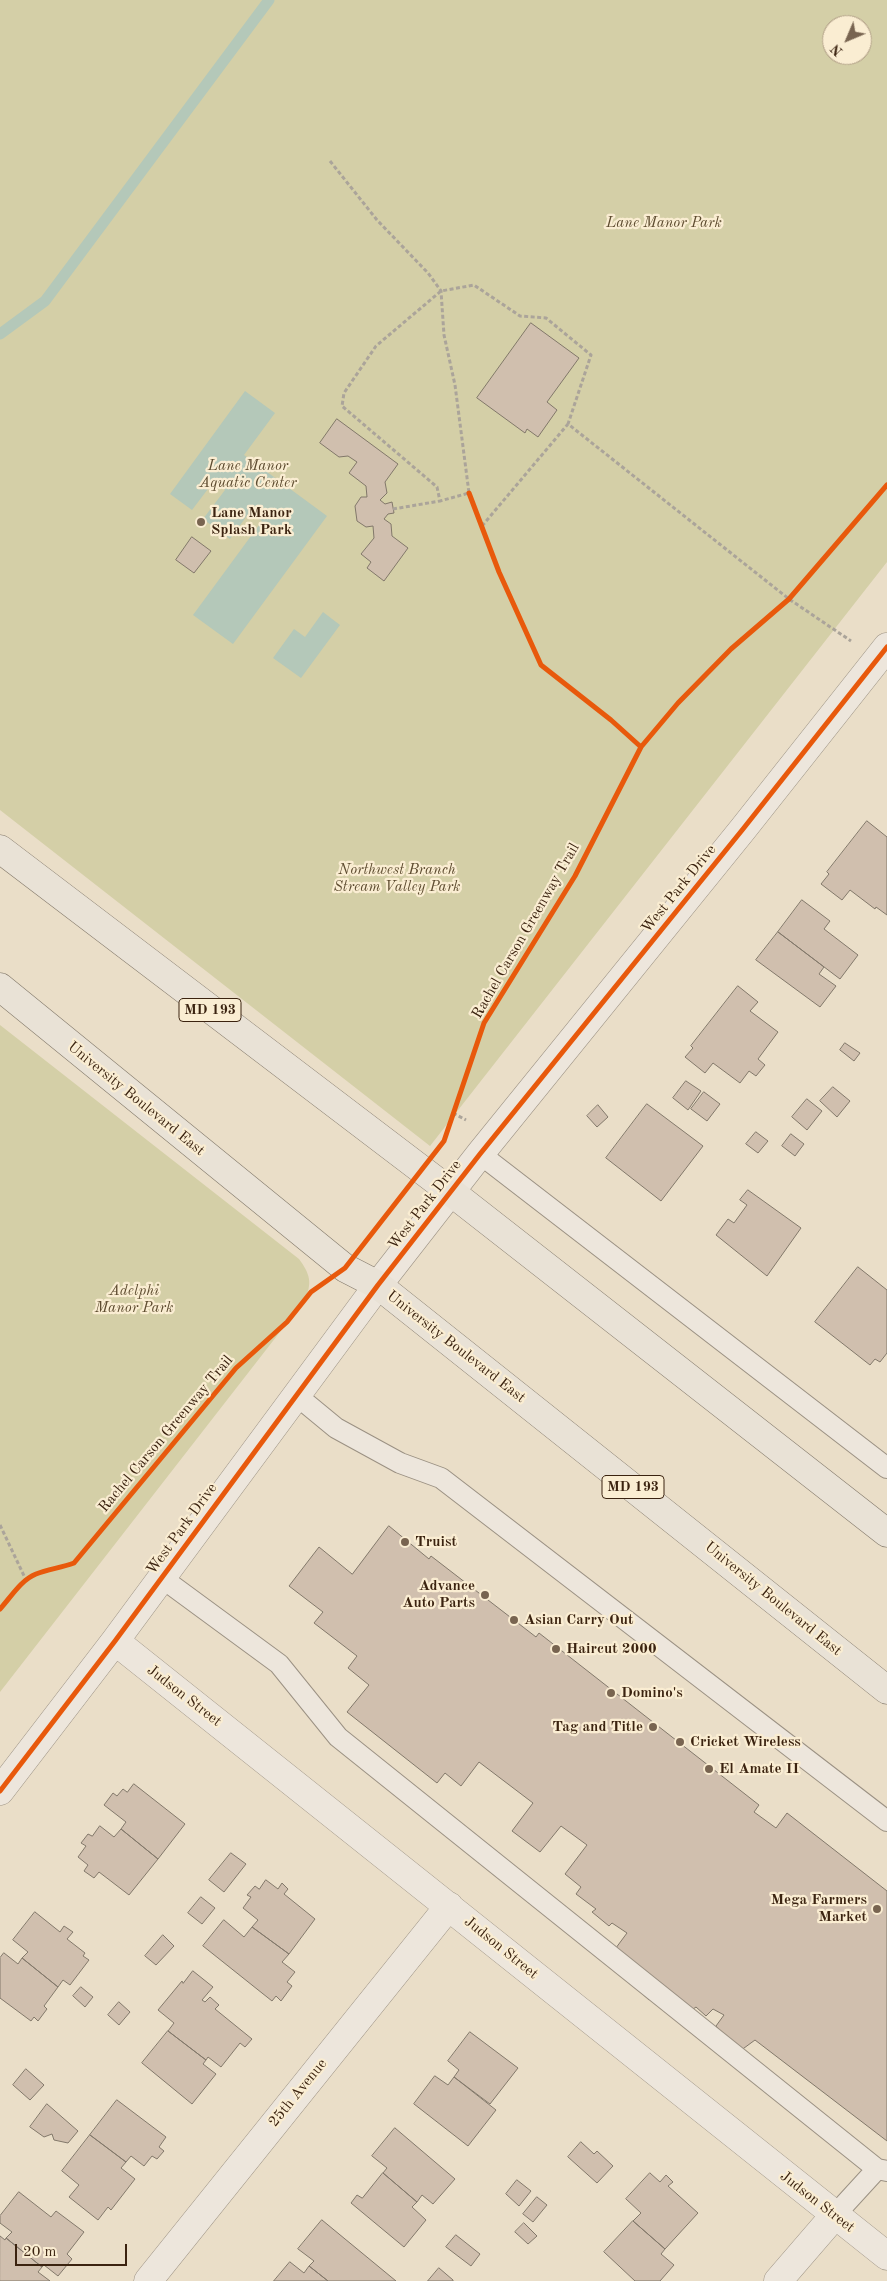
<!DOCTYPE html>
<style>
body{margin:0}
#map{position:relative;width:887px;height:2281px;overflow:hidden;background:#eadec8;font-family:"Old Standard TT",serif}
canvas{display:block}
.north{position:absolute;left:822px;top:15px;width:50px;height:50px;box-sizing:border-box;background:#faedd2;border:1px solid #ae9c84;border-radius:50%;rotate:225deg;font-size:14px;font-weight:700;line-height:20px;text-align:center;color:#3b2310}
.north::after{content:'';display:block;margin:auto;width:18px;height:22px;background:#786450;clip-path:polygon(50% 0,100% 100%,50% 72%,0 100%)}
.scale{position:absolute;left:15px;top:2244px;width:112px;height:22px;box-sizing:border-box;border:2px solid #3b2310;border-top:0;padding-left:6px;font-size:15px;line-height:18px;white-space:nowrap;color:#3b2310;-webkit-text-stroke:4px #faedd2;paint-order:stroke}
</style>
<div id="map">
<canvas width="887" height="2281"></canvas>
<div class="north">N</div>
<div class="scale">20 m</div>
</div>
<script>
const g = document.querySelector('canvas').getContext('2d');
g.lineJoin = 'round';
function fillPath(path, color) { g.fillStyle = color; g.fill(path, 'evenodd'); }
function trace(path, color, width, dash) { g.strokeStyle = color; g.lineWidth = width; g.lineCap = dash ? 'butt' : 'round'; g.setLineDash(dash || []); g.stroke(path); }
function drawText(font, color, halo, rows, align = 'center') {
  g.font = font + ' "Old Standard TT",serif'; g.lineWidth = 4.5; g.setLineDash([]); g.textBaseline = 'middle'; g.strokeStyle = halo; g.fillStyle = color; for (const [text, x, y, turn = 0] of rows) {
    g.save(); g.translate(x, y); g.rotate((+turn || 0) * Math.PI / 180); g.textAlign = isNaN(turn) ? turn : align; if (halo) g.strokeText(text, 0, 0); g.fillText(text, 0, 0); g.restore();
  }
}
const green = new Path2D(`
 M0 0H887V562L430 1146 0 810ZM832 25H862V55H832Z
 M0 1025 299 1259C310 1274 313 1283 304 1301L0 1692Z`);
const water = new Path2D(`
 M245 391 275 413 244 455 327 516 233 644 193 615 262 521 249 513 230 539 203 519 225 490 214 481 192 510 170 494Z
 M323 612 340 625 301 678 273 658 294 629 305 637Z`);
const stream = new Path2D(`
 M0 334 45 301 269 0`);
const building = new Path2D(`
 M531 323 579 358 547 402 557 410 538 437 527 429 525 433 477 398Z
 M337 419 398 464 385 482 387 493 380 500 385 504 392 502 394 513 388 514 384 519 391 524 392 536 408 548 384 581 367 568 371 562 361 554 374 538 373 526 366 527 357 521 355 506 361 497H367L366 486 349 473 357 462 348 456 339 457 320 443Z
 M192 537 211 551 194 573 176 560Z
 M867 821 887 837V915L876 907 875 909 850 890 842 900 821 884 829 874 827 872Z
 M802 900 830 921 824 929 858 955 840 979 778 932Z
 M778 932 824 967 819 974 836 986 820 1007 756 960Z
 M738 986 758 1002 750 1011 778 1032 758 1059 765 1065 756 1076 749 1071 740 1083 713 1063 705 1073 685 1057 693 1048 691 1046Z
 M845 1043 860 1053 854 1061 840 1050Z
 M686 1081 701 1091 688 1110 673 1098Z
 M833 1087 850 1101 837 1117 820 1101Z
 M704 1092 720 1104 707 1121 691 1109Z
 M807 1099 822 1111 807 1130 792 1117Z
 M647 1104 703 1146 661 1201 606 1158Z
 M598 1105 608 1117 597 1127 587 1116Z
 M756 1132 768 1141 758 1153 746 1144Z
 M791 1134 804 1144 795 1156 782 1146Z
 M748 1190 801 1228 767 1276 716 1235 728 1219 734 1223 747 1205 740 1200Z
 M858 1267 887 1290V1353L880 1362 875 1359 870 1365 815 1322Z
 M389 1526 429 1559 431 1556 536 1637 539 1633 759 1805 754 1812 776 1828 787 1813 887 1891V2141L755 2040 740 2051 716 2026 724 2015 713 2009 706 2016 696 2007 689 2012 663 1985 649 2000 607 1960 627 1933 612 1923 609 1926 592 1912 596 1909 576 1894 581 1887 565 1874 587 1845 561 1826 540 1852 512 1831 533 1803 479 1762 461 1786 445 1773 437 1783 347 1712 369 1685 348 1668 357 1656 314 1623 323 1612 289 1586 319 1547 352 1574Z
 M134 1784 185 1824 158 1859 121 1829 126 1822 104 1805 113 1793 117 1796 123 1789 127 1792Z
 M100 1826 114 1837 121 1829 158 1859 129 1895 99 1872 94 1878 84 1871 88 1865 78 1857 86 1846 81 1843 88 1834 92 1836Z
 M231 1853 246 1864 224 1892 209 1880Z
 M266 1880 278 1889 282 1883 288 1889 284 1894 315 1919 289 1954 252 1927 258 1920 243 1908 251 1897 247 1895 255 1886 259 1889Z
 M201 1897 215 1908 202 1924 188 1913Z
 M35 1912 60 1932 64 1926 73 1932 67 1939 85 1953 83 1956 89 1960 70 1985 63 1980 58 1987 22 1958 28 1952 13 1940Z
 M224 1920 244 1937 252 1927 289 1954 282 1962 295 1972 287 1982 292 1986 281 2001 276 1996 272 2001 203 1946Z
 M163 1935 174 1946 156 1965 145 1956Z
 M4 1953 18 1964 22 1958 58 1987 44 2006 47 2009 38 2021 34 2017 31 2021 0 1998V1958Z
 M193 1971 213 1987 202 2000 205 2002 210 1997 219 2005 215 2009 252 2039 245 2047 240 2043 221 2067 208 2057 206 2060 168 2031 174 2023 158 2010 182 1981 183 1983Z
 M81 1987 93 1997 85 2007 73 1996Z
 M119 2002 130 2012 119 2025 108 2015Z
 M168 2031 206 2060 203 2064 216 2074 192 2104 142 2063Z
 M470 2032 518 2068 490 2104 454 2077 459 2070 448 2061Z
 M26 2069 44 2085 30 2100 13 2085Z
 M435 2076 448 2085 454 2077 496 2110 468 2146 414 2104Z
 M117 2100 166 2137 159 2147 164 2151 157 2159 152 2156 144 2166 131 2156 126 2162 90 2135Z
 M47 2104 78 2131 68 2143 54 2140 52 2134 44 2137 30 2127Z
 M395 2128 455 2179 433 2204 422 2195 417 2202 383 2173 387 2168 372 2156Z
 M90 2135 126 2162 121 2168 135 2179 111 2210 108 2207 98 2220 69 2197 79 2185 62 2171Z
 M581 2142 594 2154 597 2151 613 2166 597 2183 568 2157Z
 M383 2173 417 2202 412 2207 426 2220 404 2247 351 2203 357 2195 362 2198Z
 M650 2173 660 2182 666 2175 673 2182 668 2186 698 2213 665 2249 633 2221 641 2213 626 2199Z
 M517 2180 531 2191 519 2206 506 2194Z
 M19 2192 51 2217 56 2211 84 2232 67 2254 72 2259 58 2276 44 2265 42 2267 6 2238 12 2232 0 2223V2216Z
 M537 2197 547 2205 533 2222 523 2214Z
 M322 2220 396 2281H328L309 2266 314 2261 298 2249Z
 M633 2221 665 2249 661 2254 674 2265 660 2281H635L604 2252Z
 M524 2223 537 2236 528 2244 515 2232Z
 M456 2235 480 2254 471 2266 446 2247Z
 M0 2236 5 2240 6 2238 42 2267 38 2272 50 2281H0Z
 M290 2262 304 2273 309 2266 328 2281H274Z
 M439 2268 453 2280V2281H428Z`);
const path = new Path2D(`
 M330 161 377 220 428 273 441 291 444 335 455 385 469 493 440 501 437 487 342 406 344 393 376 346 441 291 474 285 520 316 546 318 591 355 568 424 789 599 851 641
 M393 509 440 501
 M482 526 568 424
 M453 1113 466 1120
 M0 1525 26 1580`);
const service = new Path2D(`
 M480 1154 887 1468
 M296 1395 336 1428 400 1463 441 1478 887 1821
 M162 1578 279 1664 338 1737 877 2169
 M834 2216 877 2169 887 2171`);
const minor = new Path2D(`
 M115 1641 887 2256
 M0 1791 115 1641 378 1285 480 1154 743 829 887 647
 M148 2281 449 1906
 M778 2281 834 2216`);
const primary = new Path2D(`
 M0 849 451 1192 887 1533
 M0 987 345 1268 378 1285 887 1690`);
const cycleway = new Path2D(`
 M469 493 499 572 541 665 611 720 641 747
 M0 1609C11 1597 21 1580 36 1574 48 1569 61 1568 74 1563L236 1368 287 1322 311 1292 345 1268 444 1141 484 1023 575 876 641 747 678 703 731 649 789 599 887 485
 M0 1791 115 1641 378 1285 480 1154 743 829 887 647`);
const markers = [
 [201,522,5,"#786450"],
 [405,1542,5,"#786450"],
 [485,1595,5,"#786450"],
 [514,1620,5,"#786450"],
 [556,1649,5,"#786450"],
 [611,1693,5,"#786450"],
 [653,1727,5,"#786450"],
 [680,1742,5,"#786450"],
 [709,1769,5,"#786450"],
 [877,1909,5,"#786450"]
];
const shields = [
 [210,1010,62],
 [633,1487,62]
];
const shieldNames = [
 ["MD 193",210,1010],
 ["MD 193",633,1487]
];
const parkNames = [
 ["Lane Manor Park",664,223],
 ["Lane Manor",248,466],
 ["Aquatic Center",248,483],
 ["Northwest Branch",397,870],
 ["Stream Valley Park",397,887],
 ["Adelphi",134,1291],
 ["Manor Park",134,1308]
];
const poiNames = [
 ["Lane Manor",211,513],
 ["Splash Park",211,530],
 ["Truist",415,1542],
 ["Advance",475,1586,"right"],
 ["Auto Parts",475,1603,"right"],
 ["Asian Carry Out",524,1620],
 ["Haircut 2000",566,1649],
 ["Domino's",621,1693],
 ["Tag and Title",643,1727,"right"],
 ["Cricket Wireless",690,1742],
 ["El Amate II",719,1769],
 ["Mega Farmers",867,1900,"right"],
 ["Market",867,1917,"right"]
];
const streetNames = [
 ["West Park Drive",679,889,-51],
 ["Rachel Carson Greenway Trail",526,931,-60],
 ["University Boulevard East",136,1099,39],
 ["West Park Drive",425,1205,-52],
 ["University Boulevard East",456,1347,38],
 ["Rachel Carson Greenway Trail",166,1434,-50],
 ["West Park Drive",182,1529,-54],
 ["University Boulevard East",773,1599,39],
 ["Judson Street",184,1696,38],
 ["Judson Street",501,1948,39],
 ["25th Avenue",298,2093,-51],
 ["Judson Street",817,2202,38]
];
fillPath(green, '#d4cfa7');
fillPath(water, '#b4c8b9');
trace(stream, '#b4c8b9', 11);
fillPath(building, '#d0bfae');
trace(building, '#82786a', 1);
trace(service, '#9b9183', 22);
trace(minor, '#9b9183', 29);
trace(primary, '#82786a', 29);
trace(path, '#aba49a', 3, [4, 2.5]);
trace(service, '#ede6dc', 20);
trace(minor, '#ede6dc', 28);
trace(primary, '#e9e2d6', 28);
trace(cycleway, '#e8590c', 5);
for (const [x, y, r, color] of markers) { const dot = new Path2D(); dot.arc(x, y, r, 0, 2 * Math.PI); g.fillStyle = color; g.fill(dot); trace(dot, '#faedd2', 2); }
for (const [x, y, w] of shields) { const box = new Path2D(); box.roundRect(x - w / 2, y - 11.5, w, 23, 4); g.fillStyle = '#faedd2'; g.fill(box); trace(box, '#3b2310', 1); }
drawText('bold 14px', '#3b2310', null, shieldNames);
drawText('italic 15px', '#5d4b2f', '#faedd2', parkNames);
drawText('bold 15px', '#3b2310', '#faedd2', poiNames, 'left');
drawText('15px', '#3b2310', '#faedd2', streetNames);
</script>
